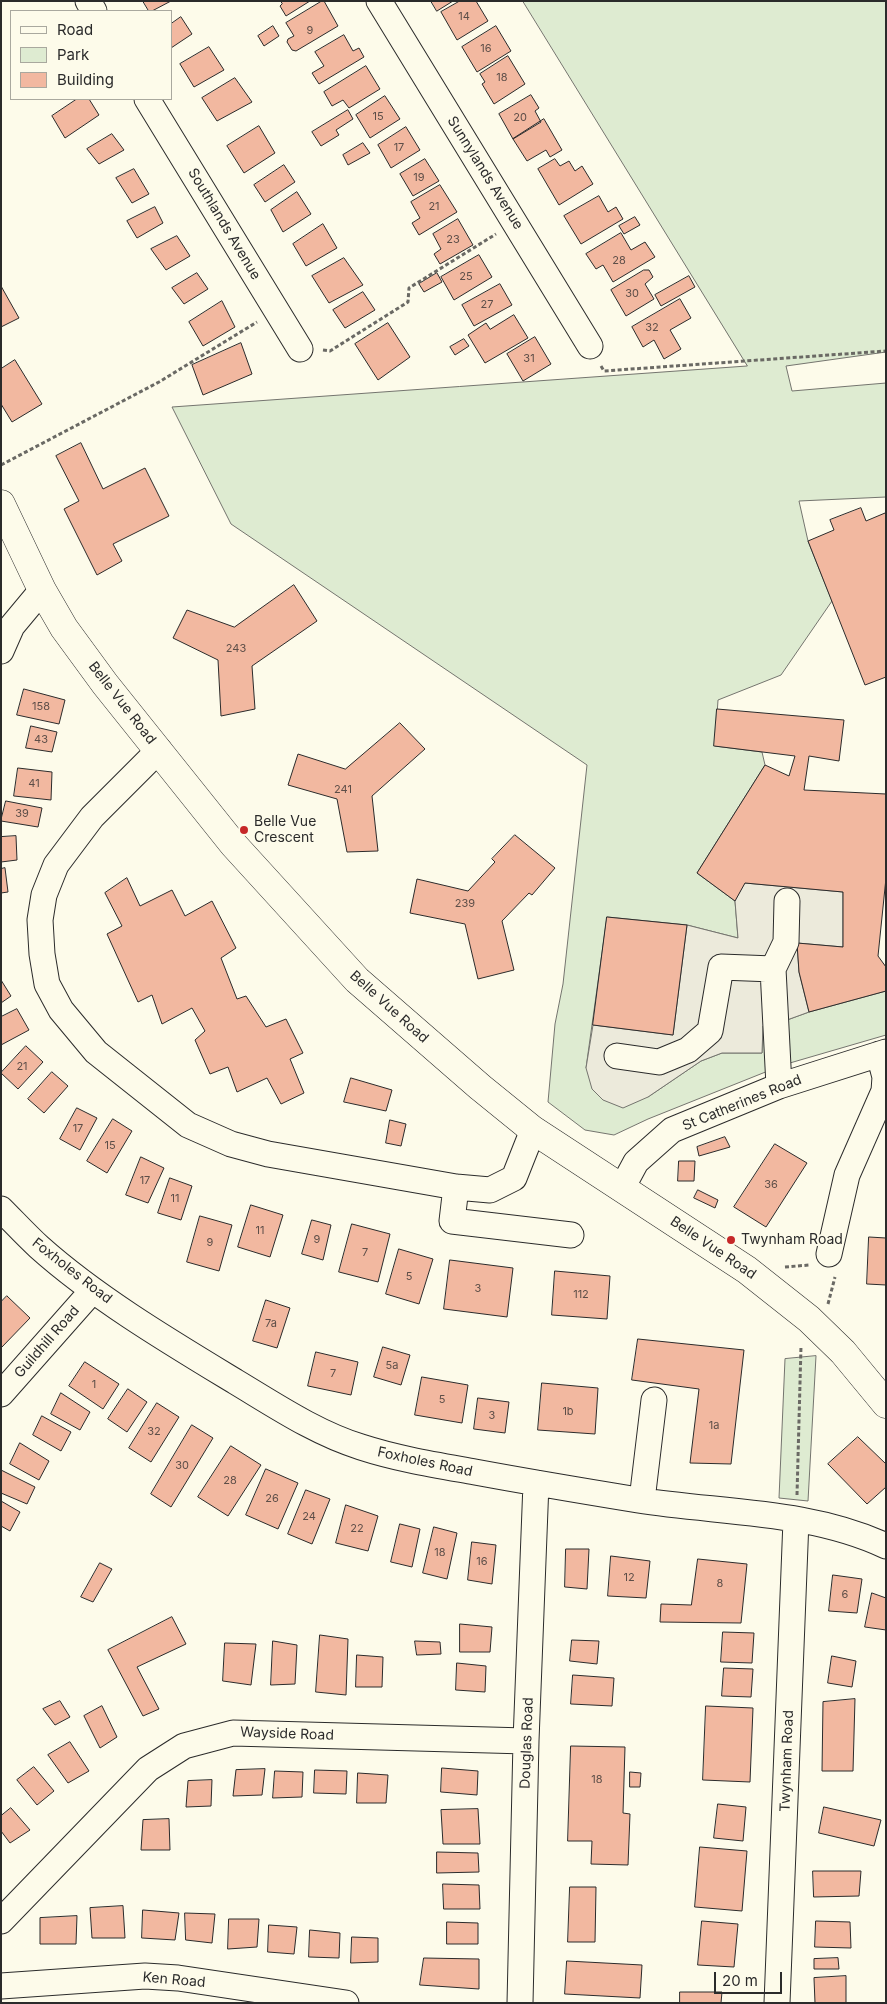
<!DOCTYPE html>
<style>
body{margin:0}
#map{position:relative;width:887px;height:2004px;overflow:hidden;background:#fdfbea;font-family:Inter,sans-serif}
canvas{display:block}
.frame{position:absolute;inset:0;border:2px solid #2b2b2b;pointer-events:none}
.legend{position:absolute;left:10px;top:10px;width:162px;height:90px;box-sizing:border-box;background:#fdfbea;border:1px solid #a9a89e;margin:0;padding:6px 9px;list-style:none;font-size:15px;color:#2b2b2b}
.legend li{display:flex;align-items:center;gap:10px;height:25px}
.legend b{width:25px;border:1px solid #a9a89e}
.scale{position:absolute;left:714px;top:1972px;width:68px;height:22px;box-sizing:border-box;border:2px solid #2b2b2b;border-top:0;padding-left:6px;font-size:15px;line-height:18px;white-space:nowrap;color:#2b2b2b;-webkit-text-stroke:4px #fdfbea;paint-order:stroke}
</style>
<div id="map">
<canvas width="887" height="2004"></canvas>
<div class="frame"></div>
<ul class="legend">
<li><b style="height:6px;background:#fdfbea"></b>Road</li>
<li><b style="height:14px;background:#deebd1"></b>Park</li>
<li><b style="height:14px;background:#f2b8a0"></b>Building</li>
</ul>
<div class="scale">20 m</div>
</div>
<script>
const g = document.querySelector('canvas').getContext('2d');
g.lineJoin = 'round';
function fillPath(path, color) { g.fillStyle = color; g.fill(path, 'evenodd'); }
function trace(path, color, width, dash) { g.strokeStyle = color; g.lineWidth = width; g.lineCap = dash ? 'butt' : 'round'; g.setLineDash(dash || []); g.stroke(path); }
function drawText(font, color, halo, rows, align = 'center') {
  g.font = font + ' Inter,sans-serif'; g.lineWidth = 4; g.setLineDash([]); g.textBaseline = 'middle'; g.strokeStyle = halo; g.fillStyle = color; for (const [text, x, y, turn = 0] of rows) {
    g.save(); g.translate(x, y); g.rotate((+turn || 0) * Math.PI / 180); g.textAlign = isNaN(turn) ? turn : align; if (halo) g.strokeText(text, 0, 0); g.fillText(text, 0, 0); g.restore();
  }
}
const green = new Path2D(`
 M523 1H886V352L786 366 792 391 886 383V497L799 501 808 541 832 601 781 675 718 700 715 746 762 752 765 765 697 873 735 901 738 938 687 925 607 917 586 1068 648 1097 701 1061 722 1053H762L763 1026 776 1024 809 1012 886 991V1035L783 1065 648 1119 614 1135 585 1130 548 1102 555 1024 563 984 587 765 231 524 172 407 747 366Z
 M816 1356 808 1501 779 1498 785 1359Z`);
const parking = new Path2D(`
 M745 883 843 892V947L797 943 799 972 809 1012 776 1024 763 1026 762 1053H722L701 1061 648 1097 623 1108 603 1100 592 1089 586 1068 593 1025 673 1035 687 925 738 938 735 901Z`);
const building = new Path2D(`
 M143 1H171L152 11H149Z
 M281 1H310L286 16 280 6 282 4Z
 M322 1H324L338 26 296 51 292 50 287 42 288 39 294 36 286 23Z
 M431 1H453L437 11Z
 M460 1H476L488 21 457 40 441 12Z
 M181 17 192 34 171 48V24Z
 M273 26 279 36 264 46 258 36Z
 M496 26 511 51 477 72 462 47Z
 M344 35 353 51 359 48 364 57 319 84 312 73 324 66 315 52Z
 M209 47 224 70 194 87 180 64Z
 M508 56 525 84 494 104 482 84 485 82 480 74Z
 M366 66 380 89 349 108 343 100 332 106 324 92Z
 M235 78 252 102 217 121 202 98Z
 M531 95 539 108 535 111 541 122 513 139 499 114Z
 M385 96 400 119 370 138 356 115Z
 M77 99H89L99 115 65 138 52 116Z
 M348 110 353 119 336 130 339 135 321 146 312 132Z
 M544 119 562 150 550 157 546 150 527 161 513 139Z
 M259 126 275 153 244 173 227 146Z
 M406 127 420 150 391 168 378 145Z
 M112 134 124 150 99 164 87 149Z
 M363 143 370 153 348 165 343 155Z
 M425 159 439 181 413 196 400 174Z
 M555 159 560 166 569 161 575 171 582 166 593 184 559 205 538 169Z
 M284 165 295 182 265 202 254 185Z
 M134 169 149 194 132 203 116 178Z
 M440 185 457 212 419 235 412 223 420 218 411 202Z
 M297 192 311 214 283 232 271 210Z
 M599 196 608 212 616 207 623 219 581 244 564 216Z
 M155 207 163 223 137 238 127 221Z
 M635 217 640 225 624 234 619 226Z
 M458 219 473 245 440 264 434 254 441 249 433 234Z
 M323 224 337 248 306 266 293 244Z
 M621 233 631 250 645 242 655 257 613 282 603 265 596 269 586 254Z
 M177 236 190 256 166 270 151 249Z
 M479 255 492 277 454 300 441 277Z
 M344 258 363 285 329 303 312 276Z
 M644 270H649L653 277 645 284 654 299 626 316 611 290Z
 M197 273 208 289 184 304 172 288Z
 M437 273 442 282 424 292 419 284Z
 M689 276 695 287 661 306 655 295Z
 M500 284 512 305 474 326 462 305Z
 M1 286 19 318 1 327Z
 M363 292 375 310 345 328 333 310Z
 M680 299 691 318 670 330 681 349 664 359 654 340 643 347 632 327Z
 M222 301 235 327 203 346 189 322Z
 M514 315 528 338 485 363 468 335 486 323 490 329Z
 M388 323 410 357 378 380 355 344Z
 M535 337 551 364 523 381 507 354Z
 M464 339 469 346 455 355 450 347Z
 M241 343 252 374 203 395 192 365Z
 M15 360 42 404 12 422 1 404V369Z
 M81 443 103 489 145 468 169 516 113 544 122 561 97 575 64 509 79 501 56 456Z
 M861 508 866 521 885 513 886 515V677L865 685 808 541 834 530 830 520Z
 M294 585 317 621 252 666 255 709 221 716 218 660 173 638 187 610 234 627Z
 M24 689 65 700 59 724 17 715Z
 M717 709 844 720 839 761 809 756 804 790 886 794V878L878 956 886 967V991L809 1012 799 972 797 943 843 947V892L745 883 735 901 697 873 765 765 789 776 795 756 714 746Z
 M400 723 425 749 372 796 378 851 347 852 337 799 288 785 298 754 345 769Z
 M31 726 57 732 52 752 26 748Z
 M18 768 52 772 51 800 14 796Z
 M6 801 42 808 38 827 1 821Z
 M515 835 555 868 532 895 529 893 502 921 514 970 478 979 465 924 410 913 417 879 468 891 495 862 492 859Z
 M16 836 17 860 1 862V837Z
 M5 868 8 892 1 893V869Z
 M127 878 140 906 172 890 185 916 212 901 236 948 221 958 237 999 246 996 266 1027 286 1019 303 1053 290 1059 304 1093 281 1104 267 1078 237 1092 228 1067 210 1074 195 1040 205 1031 192 1008 162 1024 152 995 138 1002 107 934 122 926 105 893Z
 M607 917 687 925 673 1035 593 1025Z
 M1 980 11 996 1 1003Z
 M17 1009 29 1030 1 1045V1017Z
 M26 1046 43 1062 18 1089 1 1073Z
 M52 1072 68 1086 44 1113 28 1099Z
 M351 1078 392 1090 386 1111 344 1102Z
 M77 1108 97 1118 80 1150 60 1139Z
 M113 1119 132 1131 107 1173 87 1161Z
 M390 1120 406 1124 401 1146 386 1143Z
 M725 1137 730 1147 699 1156 697 1147Z
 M775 1144 807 1163 766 1227 734 1207Z
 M141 1157 164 1168 148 1203 126 1195Z
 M679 1161H695L694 1181H678Z
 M170 1178 192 1186 181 1220 158 1213Z
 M698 1190 718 1200 715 1208 694 1198Z
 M251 1205 283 1215 270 1257 238 1247Z
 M200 1216 232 1225 219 1271 187 1262Z
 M312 1220 331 1225 323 1260 302 1254Z
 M352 1224 390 1234 378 1282 339 1272Z
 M869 1237 886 1238V1285L867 1284Z
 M399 1249 433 1259 419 1304 386 1294Z
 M450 1260 513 1268 507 1317 444 1309Z
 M555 1271 610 1276 607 1319 552 1315Z
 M7 1296 30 1318 1 1348V1302Z
 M266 1300 290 1308 277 1348 253 1341Z
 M638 1339 744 1350 731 1464 690 1463 699 1389 632 1380Z
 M383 1347 410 1355 401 1385 374 1377Z
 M316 1352 358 1362 351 1395 308 1386Z
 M85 1362 119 1384 103 1409 69 1386Z
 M422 1377 468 1385 462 1423 415 1415Z
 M542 1383 598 1388 595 1434 538 1430Z
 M128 1389 147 1402 127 1432 108 1419Z
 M61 1393 90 1412 80 1430 51 1414Z
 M478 1398 509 1402 505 1433 474 1429Z
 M157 1403 179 1417 151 1462 129 1448Z
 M42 1416 71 1432 61 1451 33 1435Z
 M192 1425 213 1438 171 1507 151 1494Z
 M858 1437 886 1464V1487L867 1504 828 1464Z
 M20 1443 49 1461 39 1480 10 1464Z
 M231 1446 261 1465 228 1516 198 1497Z
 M266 1469 298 1483 278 1529 246 1515Z
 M1 1470 35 1487 27 1504 1 1493Z
 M306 1490 330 1499 312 1544 288 1534Z
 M1 1501 20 1512 10 1531 1 1526Z
 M346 1505 378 1516 368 1551 336 1543Z
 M400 1524 420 1529 412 1567 391 1562Z
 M434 1527 457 1533 447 1579 423 1573Z
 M472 1542 496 1545 492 1584 468 1580Z
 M566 1549H589L587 1589 565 1587Z
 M611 1556 650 1561 646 1598 608 1596Z
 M698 1559 747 1564 741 1623 660 1622 661 1604 691 1605Z
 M100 1563 112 1569 93 1602 81 1597Z
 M833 1575 862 1579 857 1613 829 1611Z
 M872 1593 886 1598V1630L865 1627Z
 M172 1617 186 1644 137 1667 159 1709 143 1716 108 1650Z
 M460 1624 492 1627 490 1652H460Z
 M723 1632 754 1633 752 1663 721 1662Z
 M320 1635 348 1639 346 1695 316 1692Z
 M572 1640 599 1641 597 1664 570 1661Z
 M273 1641 297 1645 295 1684 271 1685Z
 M415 1641 440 1642 441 1654 417 1655Z
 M225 1643 256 1644 251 1685 223 1681Z
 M357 1655 383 1657 382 1687H356Z
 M832 1656 856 1661 852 1687 828 1683Z
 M457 1663 486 1666 485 1692 456 1690Z
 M724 1668 753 1669 751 1697 722 1696Z
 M573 1675 614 1678 612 1706 571 1704Z
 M855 1699 853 1771H822L823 1702Z
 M60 1701 70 1717 55 1725 43 1709Z
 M102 1706 117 1737 100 1748 84 1716Z
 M706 1706 753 1708 750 1782 703 1780Z
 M70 1742 89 1771 68 1783 48 1755Z
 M571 1746 625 1747 623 1813 630 1814 628 1865 591 1864 592 1841H568Z
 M34 1767 54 1791 37 1805 17 1780Z
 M442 1768 478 1771 477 1795 441 1792Z
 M265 1769 262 1795 233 1796 236 1770Z
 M315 1770 347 1771 346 1794 314 1793Z
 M275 1771 303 1772 302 1797 273 1798Z
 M630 1772 641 1773 640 1787H630Z
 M358 1773 388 1775 386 1803H357Z
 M212 1780 211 1806 186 1807 188 1781Z
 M718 1804 746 1807 743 1841 714 1838Z
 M824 1807 881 1820 874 1846 819 1833Z
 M11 1808 30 1830 10 1843 1 1831V1816Z
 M478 1809 480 1844H443L441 1810Z
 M169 1819 170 1850H141L143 1820Z
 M700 1847 747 1851 742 1911 695 1907Z
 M437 1852 478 1853 479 1872 437 1873Z
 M813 1871H861L859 1896 814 1897Z
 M443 1884 479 1885 480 1909H444Z
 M570 1887H596L595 1942H568Z
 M123 1906 125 1938H92L90 1908Z
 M143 1910 179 1913 175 1940 142 1938Z
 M185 1913 215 1914 212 1943 186 1940Z
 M77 1916 76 1944H40V1918Z
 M229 1919H259L257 1947 228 1949Z
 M702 1921 738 1924 734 1967 698 1965Z
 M816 1921 850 1922 851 1948 815 1947Z
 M447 1922 478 1923V1944H447Z
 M269 1925 297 1927 294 1954 268 1952Z
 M310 1930 340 1933 339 1958 309 1957Z
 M352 1937 378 1938V1962L351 1963Z
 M424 1958 479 1959V1989L420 1985Z
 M838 1958 839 1969H814V1959Z
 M567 1961 642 1965 640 1998 565 1994Z
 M846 1976V2003H815L814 1978Z
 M680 1992H722L721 2003H680Z`);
const path = new Path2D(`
 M323 350 330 351 408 302 409 288 496 234
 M601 366 604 371 886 351
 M1 465 159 382 257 322
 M785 1267 809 1265
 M828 1304 835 1277
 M797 1495 801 1346`);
const minor = new Path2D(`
 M88 1 94 11
 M379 1 590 346
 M147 99 300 349
 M1 651 12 626 42 590
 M159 750 92 817 56 865 44 895 40 920 42 954 47 984 61 1010 96 1052 188 1125 231 1144 268 1154 456 1187 490 1190 514 1178 533 1130
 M773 969 786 942 787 901
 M617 1056 659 1062 688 1050 710 1031 721 967 773 969 779 1086
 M456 1187 452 1221 571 1235
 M622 1188 636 1162 672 1130 779 1086 886 1052
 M1 1209C14 1222 26 1235 39 1247 96 1298 170 1342 236 1382 276 1406 316 1433 361 1447 398 1459 436 1465 475 1472 529 1482 583 1491 638 1500 720 1513 809 1510 886 1546
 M829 1254 847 1175 884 1091 885 1077 879 1054
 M1 1394 93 1290
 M642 1500 654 1400
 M1 1921 148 1769 184 1746 233 1733 526 1741
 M1 1986 145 1976 178 1978 346 2003
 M520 2003 526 1741 536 1483
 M777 2003 796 1520`);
const major = new Path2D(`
 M1 504 42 590 64 628 105 684 233 844 357 980 480 1087 533 1130 747 1270 809 1319 843 1352 886 1404`);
const markers = [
 [244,830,5,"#c62828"],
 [731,1240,5,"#c62828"]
];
const numberNames = [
 ["14",464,17],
 ["9",310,31],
 ["16",486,49],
 ["18",502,78],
 ["15",378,117],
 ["20",520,118],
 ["17",399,148],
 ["19",419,178],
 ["21",434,207],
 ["23",453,240],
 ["28",619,261],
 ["25",466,277],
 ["30",632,294],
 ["27",487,305],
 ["32",652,328],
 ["31",529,359],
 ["243",236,649],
 ["158",41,707],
 ["43",41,740],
 ["41",34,784],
 ["241",343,790],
 ["39",22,814],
 ["239",465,904],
 ["21",22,1067],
 ["17",78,1129],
 ["15",110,1146],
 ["17",145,1181],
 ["36",771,1185],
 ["11",175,1199],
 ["11",260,1231],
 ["9",317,1240],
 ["9",210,1243],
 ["7",365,1253],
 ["5",409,1277],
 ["3",478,1289],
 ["112",581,1295],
 ["7a",271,1324],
 ["5a",392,1366],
 ["7",333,1374],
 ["1",94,1385],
 ["5",442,1400],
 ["1b",568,1412],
 ["3",492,1416],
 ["1a",714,1426],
 ["32",154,1432],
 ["30",182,1466],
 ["28",230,1481],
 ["26",272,1499],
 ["24",309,1517],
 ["22",357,1529],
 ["18",440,1553],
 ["16",482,1562],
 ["12",629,1578],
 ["8",720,1584],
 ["6",845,1595],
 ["18",597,1780]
];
const streetNames = [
 ["Sunnylands Avenue",485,173,58],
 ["Southlands Avenue",224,224,59],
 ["Belle Vue Road",122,703,52],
 ["Belle Vue Road",389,1007,42],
 ["St Catherines Road",742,1103,-22],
 ["Belle Vue Road",713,1248,34],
 ["Foxholes Road",72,1271,38],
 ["Guildhill Road",47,1342,-49],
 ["Foxholes Road",425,1462,12],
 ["Wayside Road",287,1734,2],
 ["Douglas Road",527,1743,-88],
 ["Twynham Road",787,1761,-88],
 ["Ken Road",174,1980,5]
];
const poiNames = [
 ["Belle Vue",254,822],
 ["Crescent",254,838],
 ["Twynham Road",741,1240]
];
fillPath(green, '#deebd1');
trace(green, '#74746e', 1);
fillPath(parking, '#eceadb');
trace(parking, '#74746e', 1);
fillPath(building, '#f2b8a0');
trace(building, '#2b2b2b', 1);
trace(minor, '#2b2b2b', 27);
trace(major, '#2b2b2b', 29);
trace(path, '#6a6964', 3, [4, 2.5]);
trace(minor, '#fdfbea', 25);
trace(major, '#fdfbea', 28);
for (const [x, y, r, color] of markers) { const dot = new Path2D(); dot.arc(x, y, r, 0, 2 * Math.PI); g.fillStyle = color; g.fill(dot); trace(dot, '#fdfbea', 2); }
drawText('11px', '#5d4e48', null, numberNames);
drawText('14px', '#2b2b2b', '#fdfbea', streetNames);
drawText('14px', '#2b2b2b', '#fdfbea', poiNames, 'left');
</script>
